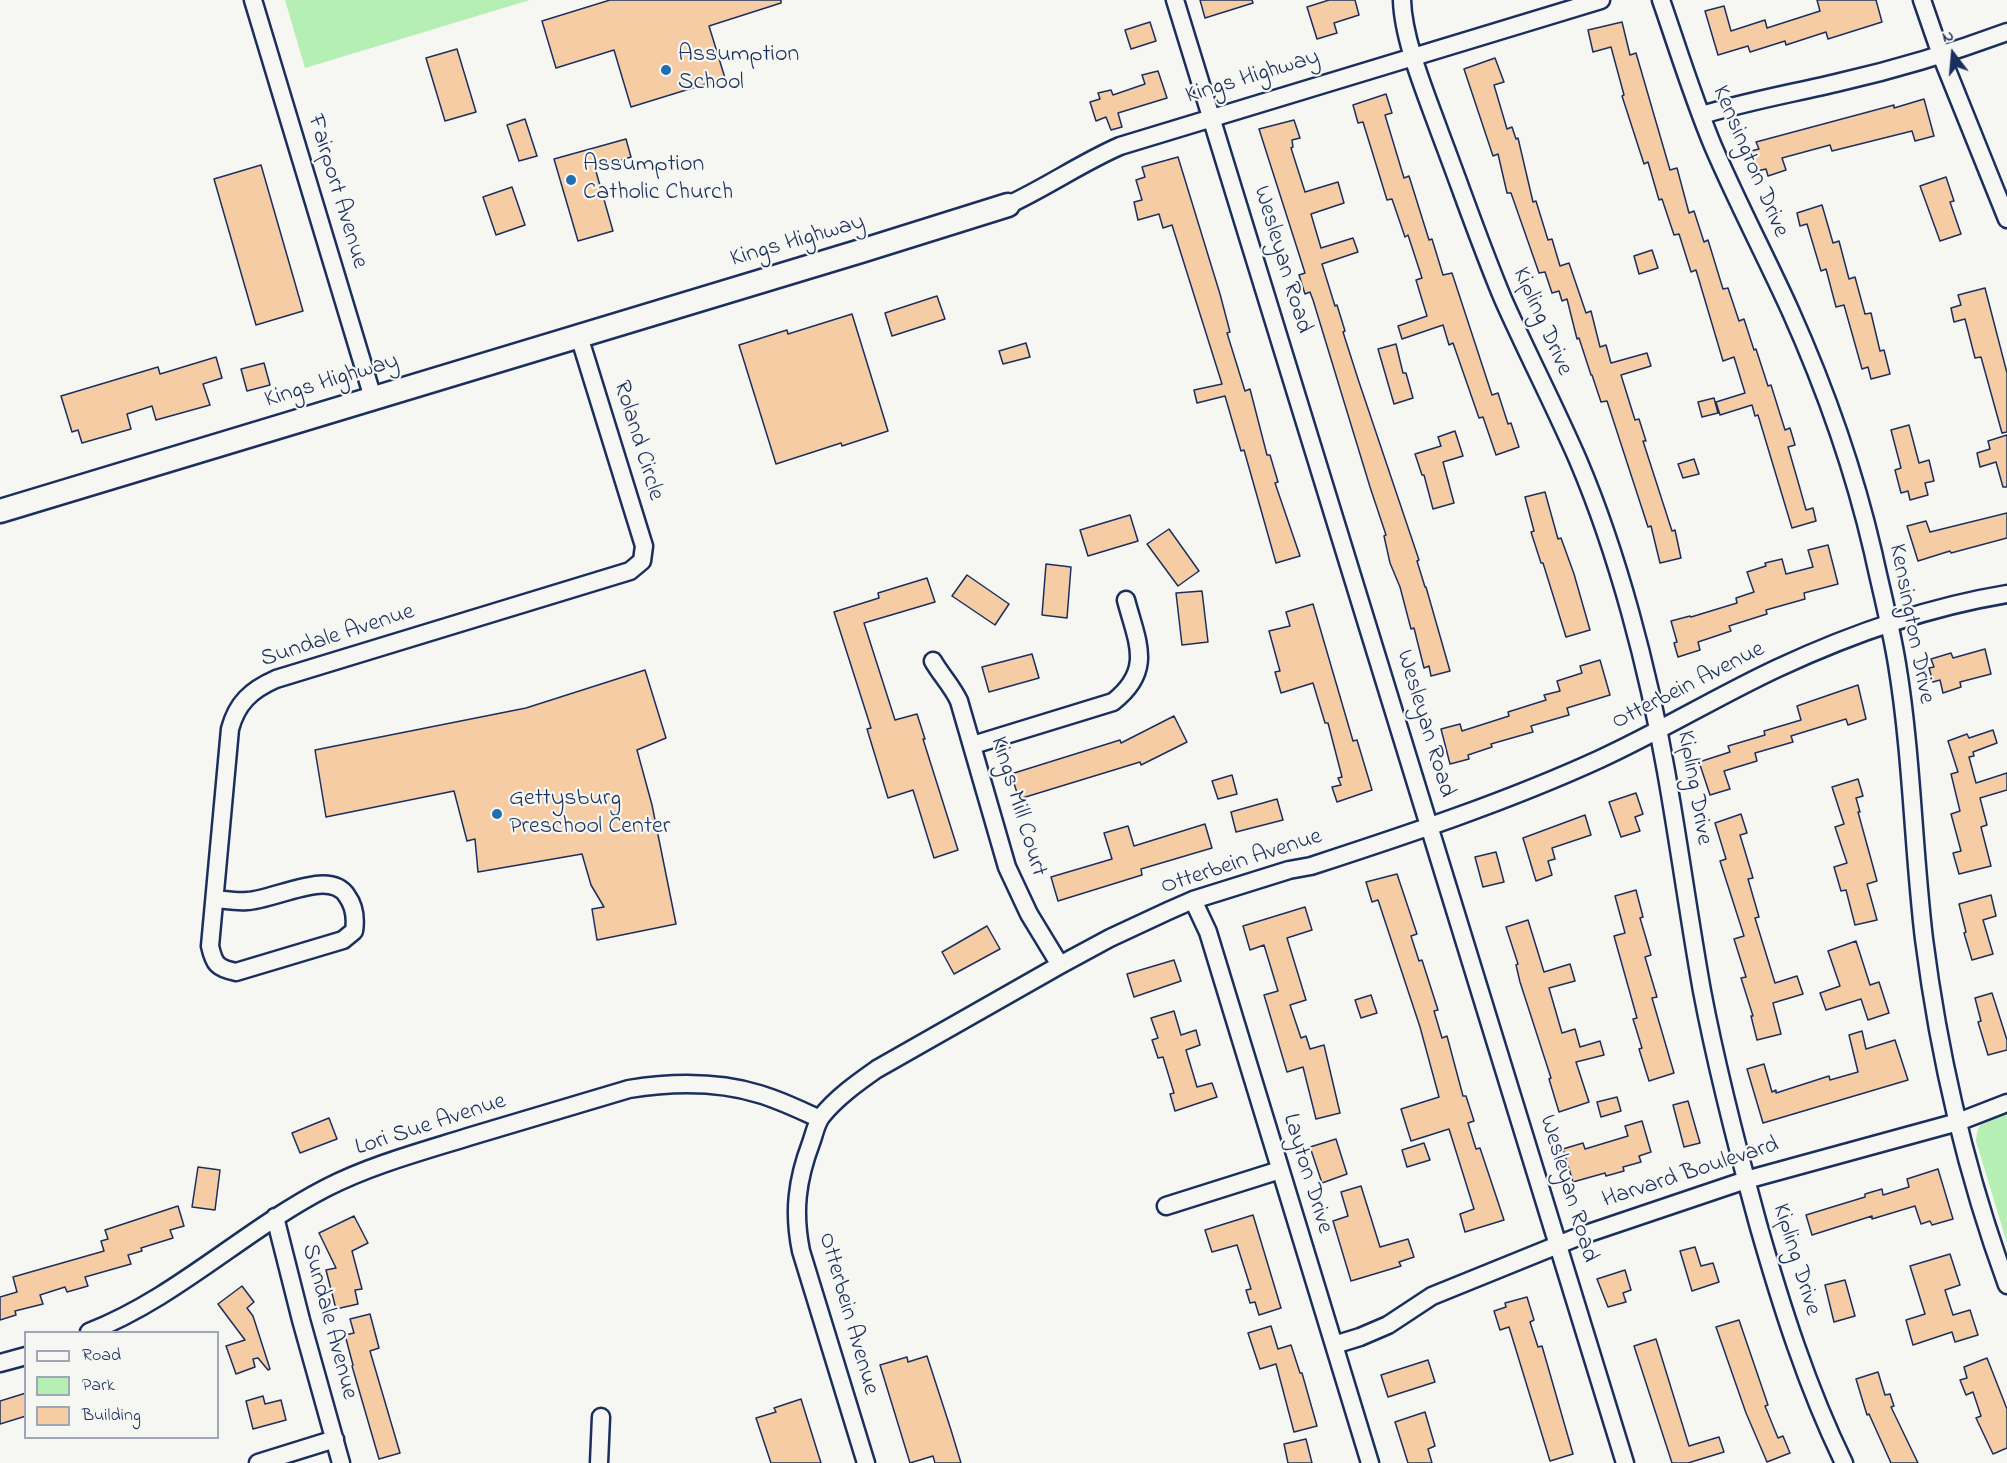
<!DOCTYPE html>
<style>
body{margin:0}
#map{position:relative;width:2007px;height:1463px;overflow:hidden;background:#f6f6f2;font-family:"Indie Flower",sans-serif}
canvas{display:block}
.legend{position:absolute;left:24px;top:1331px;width:195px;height:108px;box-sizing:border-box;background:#f6f6f2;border:2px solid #9ea6b7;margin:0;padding:8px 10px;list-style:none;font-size:18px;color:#1b2f5e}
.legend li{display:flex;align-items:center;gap:12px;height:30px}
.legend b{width:30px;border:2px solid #9ea6b7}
.north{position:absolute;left:1923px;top:24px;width:60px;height:60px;-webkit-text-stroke:4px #f6f6f2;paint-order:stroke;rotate:344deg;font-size:16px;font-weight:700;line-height:24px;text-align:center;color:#1b2f5e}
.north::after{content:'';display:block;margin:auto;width:21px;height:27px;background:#1b2f5e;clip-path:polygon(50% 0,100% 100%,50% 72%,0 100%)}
</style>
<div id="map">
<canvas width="2007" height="1463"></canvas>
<ul class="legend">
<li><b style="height:8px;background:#f6f6f2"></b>Road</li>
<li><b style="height:16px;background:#b5efb3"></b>Park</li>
<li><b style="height:16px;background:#f6cca5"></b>Building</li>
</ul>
<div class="north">N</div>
</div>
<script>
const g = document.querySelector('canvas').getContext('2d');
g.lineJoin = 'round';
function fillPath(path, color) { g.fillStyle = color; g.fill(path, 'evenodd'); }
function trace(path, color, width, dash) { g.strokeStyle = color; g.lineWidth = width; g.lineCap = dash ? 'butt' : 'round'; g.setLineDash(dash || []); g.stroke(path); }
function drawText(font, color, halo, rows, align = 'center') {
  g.font = font + ' "Indie Flower",sans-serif'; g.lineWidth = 4.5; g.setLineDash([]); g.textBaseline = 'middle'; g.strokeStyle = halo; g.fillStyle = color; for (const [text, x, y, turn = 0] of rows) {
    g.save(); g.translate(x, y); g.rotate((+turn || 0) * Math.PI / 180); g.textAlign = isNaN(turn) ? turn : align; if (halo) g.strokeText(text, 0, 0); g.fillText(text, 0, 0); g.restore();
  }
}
const green = new Path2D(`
 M285 0H530L305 68Z
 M2007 1110V1243L1976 1141C1978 1118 1987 1118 2007 1110Z`);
const building = new Path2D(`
 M610 0H781V3L709 26 725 78 631 107 614 50 556 68 542 21Z
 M1200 0H1252L1253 3 1205 18Z
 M1329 0H1355L1359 15 1334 23 1337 33 1317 39 1307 7Z
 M1817 0H1876L1882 22 1828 39 1826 32 1786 45 1785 41 1750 52 1748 46 1718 55 1705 11 1724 6 1731 31 1765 20 1767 28 1820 11Z
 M1150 22 1156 41 1131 49 1125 30Z
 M1622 22 1630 55 1636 53 1670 170 1677 168 1689 213 1694 211 1704 242 1708 240 1723 289 1728 288 1739 321 1744 319 1754 350 1756 349 1768 386 1771 385 1785 430 1790 428 1795 445 1788 447 1799 485 1806 510 1813 508 1816 521 1792 528 1758 415 1755 416 1752 405 1720 415 1716 402 1745 393 1734 357 1723 361 1696 270 1691 272 1679 234 1674 235 1662 199 1659 200 1648 162 1644 164 1622 96 1624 95 1611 47 1593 52 1588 30Z
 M457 49 476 112 445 121 426 58Z
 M1495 58 1504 82 1494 85 1507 129 1512 127 1516 139 1518 138 1533 202 1536 201 1548 240 1552 239 1560 266 1569 263 1586 313 1591 311 1600 347 1606 345 1611 363 1647 353 1651 366 1621 375 1635 420 1639 419 1646 441H1643L1672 531 1675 530 1681 558 1660 563 1651 526 1648 527 1607 401 1601 402 1592 375H1591L1579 338 1577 339 1567 299 1562 301 1559 291 1552 293 1545 272 1539 273 1511 193H1507L1498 154 1493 156 1464 69Z
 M1158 71 1167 98 1118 113 1122 127 1111 130 1106 117 1096 121 1090 102 1100 99 1098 93 1111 90 1113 95 1145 84 1142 75Z
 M1386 94 1392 113 1385 115 1404 178 1409 176 1429 240 1432 239 1443 275 1452 273 1492 395 1498 393 1508 424 1511 423 1519 447 1496 455 1483 417 1479 418 1453 343 1449 345 1443 325 1402 339 1398 326 1427 316 1416 280 1422 278 1408 235 1405 237 1392 199 1387 200 1363 122 1358 123 1353 105Z
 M1924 99 1934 136 1915 141 1912 131 1832 151 1830 145 1782 158 1786 170 1768 176 1766 169 1757 171 1751 151 1759 149 1756 142 1868 112 1894 105V108Z
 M525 119 537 156 519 161 507 125Z
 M1294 120 1300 138 1292 140 1293 147 1291 148 1305 192 1338 182 1344 203 1311 214 1321 248 1353 238 1358 252 1322 264 1335 306 1337 305 1345 331 1343 332 1358 379 1419 560 1417 561 1425 587H1426L1450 671 1431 676 1429 666 1424 668 1414 628 1411 629 1400 587 1390 563 1384 536 1386 535 1370 487 1313 300 1310 292 1305 294 1299 275 1305 273 1259 129Z
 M626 139 631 157 595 168 613 231 578 241 554 159Z
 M1178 157 1220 294 1230 332 1227 333 1245 391 1250 389 1267 455H1270L1278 482 1275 483 1300 556 1276 563 1244 450 1241 451 1225 396 1197 403 1194 390 1222 384 1172 225 1163 228 1159 214 1138 220 1134 202 1142 200 1136 180 1145 177 1142 167Z
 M261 165 303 311 256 325 214 179Z
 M1946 177 1954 201 1950 202 1961 234 1940 241 1920 186Z
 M512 187 525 225 496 235 483 197Z
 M1822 205 1833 243 1839 241 1849 279 1855 277 1865 314 1871 313 1880 351 1884 350 1890 374 1871 379 1868 367 1862 369 1844 305 1836 307 1826 269 1821 271 1807 224 1800 226 1797 213Z
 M1652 250 1658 268 1639 274 1634 256Z
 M1985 288 2007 373V432L2002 433 1981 357 1975 358 1965 319 1954 322 1951 308 1961 305 1958 295Z
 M937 296 945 319 892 336 885 313Z
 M852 314 888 431 842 446 841 443 776 464 739 345 787 330 788 334Z
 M1026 343 1030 357 1003 364 999 351Z
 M1396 344 1403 373H1406L1413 398 1394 404 1378 349Z
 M216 357 222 378 203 384 210 405 156 420 152 406 127 414 131 429 82 443 78 430 72 432 61 396 158 367 160 374Z
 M264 363 270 385 247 391 241 369Z
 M1714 398 1718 413 1702 417 1698 402Z
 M1909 425 1919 463 1929 460 1934 481 1925 483 1928 495 1910 500 1908 491 1901 493 1895 470 1901 468 1891 430Z
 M1455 431 1463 456 1443 462 1454 503 1433 509 1424 475H1422L1415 454 1441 446 1438 437Z
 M2007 435V487H2003L1996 462 1980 467 1977 453 1990 449 1988 441Z
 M1694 459 1699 474 1683 478 1678 464Z
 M1545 492 1558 539 1561 538 1574 574 1590 630 1566 637 1543 563H1541L1531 532 1534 531 1525 497Z
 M2007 513V538L1951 553 1950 551 1918 561 1907 526 1926 521 1930 532Z
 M1130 515 1138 541 1088 556 1080 530Z
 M1169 529 1199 571 1178 586 1147 544Z
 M1828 545 1838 584 1804 593 1805 599 1766 610 1767 614 1729 626 1731 631 1698 642 1700 650 1678 657 1674 643 1677 642 1671 621 1690 616 1691 617 1737 603 1736 598 1754 592 1747 572 1766 566 1765 563 1782 559 1786 574 1813 567 1808 550Z
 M1046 564 1071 567 1067 618 1042 615Z
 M967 575 1009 604 995 625 952 596Z
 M927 578 935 602 864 623 895 720 917 714 925 739H923L958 850 934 858 913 790 888 798 867 729 871 728 834 612 879 598 878 593Z
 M1202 591 1208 642 1182 645 1176 593Z
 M1313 604 1353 741 1357 740 1372 790 1337 802 1332 787 1341 785 1338 778 1342 777 1328 723H1325L1313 683 1281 693 1275 672 1280 671 1269 631 1290 626 1286 612Z
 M1985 649 1991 674 1960 682 1961 687 1943 693 1940 680 1933 682 1929 668 1934 667 1931 659 1951 653 1953 658Z
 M1032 654 1039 678 989 692 982 667Z
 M1600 660 1610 695 1567 708 1569 715 1531 726 1533 732 1491 744 1492 747 1468 755 1469 759 1450 764 1441 729 1460 724 1462 731 1509 716 1508 712 1546 700 1544 695 1560 691 1557 681 1582 673 1580 666Z
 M645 670 666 738 637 750 652 805 676 924 597 940 592 909 604 907 591 885 582 854 478 872 475 839 467 841 454 791 326 817 315 750 526 708Z
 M1858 685 1866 719 1848 725 1846 719 1791 736 1793 742 1755 753 1757 761 1724 771 1730 789 1710 795 1699 762 1730 752 1728 746 1765 735 1764 731 1801 720 1797 706Z
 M1174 716 1187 742 1141 765 1140 762 1019 799 1011 774 1120 740 1121 743Z
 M1993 730 1997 743 1973 752 1974 756 1969 757 1976 783 2007 773V790L1980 798 1987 825 1981 827 1991 866 1959 874 1953 853 1961 851 1951 814 1960 811 1951 774 1958 772 1948 741 1967 734 1969 738Z
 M1232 775 1237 794 1218 799 1212 781Z
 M1858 779 1863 796 1856 798 1860 812H1858L1877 881 1867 884 1877 920 1855 925 1846 890 1841 891 1834 867 1847 863 1835 827 1844 824 1832 787Z
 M1636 793 1643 814 1635 817 1640 831 1621 837 1609 802Z
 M1277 799 1283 820 1236 832 1231 812Z
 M1741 814 1747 833 1740 835 1753 878 1748 879 1759 917 1755 918 1775 983 1797 976 1803 994 1773 1003 1781 1034 1757 1040 1751 1016H1753L1741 978 1746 977 1734 939 1744 936 1720 861 1726 859 1715 823Z
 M1585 815 1591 835 1552 848 1555 859 1548 861 1552 875 1536 881 1523 838Z
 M1205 824 1212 848 1141 869 1142 875 1058 901 1051 877 1112 859 1104 833 1128 826 1134 846Z
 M1496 852 1504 882 1483 887 1475 857Z
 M1397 874 1417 934 1411 936 1419 961 1422 960 1438 1010 1434 1011 1442 1038 1447 1036 1463 1096H1466L1474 1121 1468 1123 1476 1149 1480 1148 1504 1220 1465 1232 1460 1214 1474 1209 1449 1129 1411 1141 1401 1109 1439 1097 1420 1027 1378 900 1372 902 1366 882Z
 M1636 890 1643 917 1640 918 1651 955 1645 957 1657 997 1652 998 1674 1073 1649 1081 1639 1049 1642 1048 1633 1019 1637 1018 1614 936 1625 933 1615 896Z
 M1991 895 1996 916 1983 920 1993 954 1972 960 1964 933 1966 932 1959 904Z
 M1305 907 1312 930 1287 938 1306 1000 1290 1005 1301 1038 1306 1036 1310 1049 1324 1045 1340 1113 1316 1119 1303 1067 1287 1072 1264 995 1278 991 1264 945 1250 950 1243 926Z
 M1528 920 1544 972 1570 964 1575 981 1549 988 1562 1033 1575 1029 1580 1047 1600 1041 1604 1055 1576 1062 1589 1102 1559 1112 1549 1079 1551 1078 1520 982 1516 965 1518 964 1506 927Z
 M987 926 1000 949 954 974 942 952Z
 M1856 941 1870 985 1879 982 1889 1013 1868 1020 1861 999 1826 1010 1820 993 1840 986 1828 951Z
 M1174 960 1181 981 1134 997 1127 974Z
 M1992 993 2007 1040V1050L1988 1055 1978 1022 1981 1021 1975 998Z
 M1371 995 1377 1013 1361 1018 1355 1000Z
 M1174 1011 1181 1035 1196 1030 1200 1045 1186 1050 1197 1087 1212 1083 1217 1097 1175 1111 1170 1094 1174 1093 1163 1057 1158 1058 1152 1040 1158 1038 1151 1018Z
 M1862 1031 1866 1049 1895 1040 1908 1080 1763 1123 1747 1069 1764 1064 1772 1092 1776 1090V1093L1829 1076 1830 1080 1858 1072 1849 1035Z
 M1617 1097 1621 1111 1601 1117 1597 1102Z
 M1688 1101 1700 1143 1684 1147 1673 1105Z
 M329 1118 337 1139 300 1153 292 1133Z
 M1642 1121 1651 1152 1639 1156 1641 1162 1623 1167 1624 1171 1606 1176 1605 1173 1573 1182 1563 1149 1583 1143 1585 1149 1628 1136 1625 1126Z
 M1336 1139 1347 1174 1322 1183 1310 1147Z
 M1424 1143 1430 1160 1407 1167 1402 1150Z
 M198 1167 220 1170 215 1210 192 1207Z
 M1938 1169 1953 1219 1932 1225 1930 1221 1921 1224 1915 1206 1872 1219V1216L1812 1235 1806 1215 1865 1197V1194L1882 1189 1883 1195 1909 1187 1907 1179Z
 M1361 1186 1380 1247 1408 1239 1414 1257 1399 1262 1401 1266 1351 1281 1333 1221 1348 1216 1341 1192Z
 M178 1206 184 1226 170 1230 173 1238 141 1248 142 1251 128 1255 131 1264 85 1277 88 1286 67 1292 65 1287 40 1295 43 1304 15 1311 16 1315 0 1320V1297L17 1292 13 1277 104 1251 101 1241 108 1239 105 1230Z
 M1253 1215 1281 1308 1259 1315 1255 1302 1250 1303 1246 1290 1251 1289 1237 1245 1212 1252 1205 1230Z
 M354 1216 368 1243 352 1251 362 1289 355 1290 358 1304 336 1309 326 1270 336 1268 319 1233Z
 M1695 1247 1701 1266 1713 1263 1719 1282 1692 1291 1680 1251Z
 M1950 1254 1960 1285 1945 1290 1953 1315 1970 1310 1978 1335 1955 1342 1952 1332 1913 1345 1906 1320 1925 1314 1910 1266Z
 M1625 1270 1631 1290 1623 1293 1626 1302 1608 1307 1597 1279Z
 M1845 1280 1855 1316 1834 1322 1825 1285Z
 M242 1286 254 1302 247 1308 253 1316 270 1369 268 1370 258 1358 253 1359 255 1367 236 1374 226 1346 245 1340 218 1304Z
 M1527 1297 1534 1320 1530 1322 1538 1347 1542 1346 1573 1454 1550 1461 1509 1327 1500 1330 1494 1311 1506 1307 1505 1303Z
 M370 1314 379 1348 370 1351 400 1453 379 1459 352 1366 353 1365 345 1335 354 1333 350 1319Z
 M1739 1320 1768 1405 1765 1406 1778 1438 1783 1436 1790 1453 1767 1462 1746 1413 1716 1327Z
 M1271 1326 1278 1349 1291 1345 1300 1373H1302L1317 1426 1294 1432 1276 1364 1260 1369 1248 1333Z
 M1656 1339 1689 1446 1719 1437 1724 1452 1688 1463H1672L1634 1346Z
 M927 1356 951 1430 961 1463H935L933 1456 910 1463 880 1365 907 1357 908 1362Z
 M1987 1358 2007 1409V1448L1993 1454 1976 1418 1981 1416 1973 1392 1966 1395 1960 1380 1967 1378 1964 1367Z
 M1428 1360 1435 1382 1388 1397 1381 1375Z
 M1878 1372 1885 1395 1890 1394 1894 1406 1891 1407 1918 1463H1891L1869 1414 1867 1415 1856 1379Z
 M26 1393V1416L0 1424V1401Z
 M263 1396 265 1404 281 1400 286 1420 253 1429 246 1401Z
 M801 1399 821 1463H771L756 1418 776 1412 774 1408Z
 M1425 1412 1435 1446 1428 1449 1432 1463H1408L1395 1422Z
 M1306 1439 1312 1463H1288L1284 1444Z`);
const street = new Path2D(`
 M253 0 373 398
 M1175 0 1625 1463
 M1402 0C1403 40 1426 94 1440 133 1461 188 1480 244 1503 299 1527 353 1554 405 1578 460 1618 554 1648 669 1666 771 1679 844 1689 918 1702 991 1717 1070 1737 1147 1758 1224 1781 1305 1807 1387 1844 1463
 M1661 0C1678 49 1693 98 1713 146 1737 202 1765 255 1790 310 1825 388 1854 470 1873 552 1881 589 1891 627 1897 664 1912 755 1913 847 1924 939 1939 1056 1966 1173 2007 1285
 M1922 0 1941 55 2007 219
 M1702 115C1748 101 1794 93 1840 82 1897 69 1953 52 2007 32
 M1008 205C1047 187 1081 163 1120 146L1601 0
 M933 661C941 675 952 686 959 701L1007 867 1029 914 1060 965
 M973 745 1113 702C1154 670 1137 642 1126 600
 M215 899C226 900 237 902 247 901 275 900 330 868 347 896 355 907 356 918 354 931L343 940 236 972C217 968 214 964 210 946L230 729C237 703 251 690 276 679L630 571 642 561 644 546 579 336
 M1193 900 1208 932 1370 1463
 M1166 1206 1280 1170
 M275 1217 301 1320 341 1463
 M89 1332C176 1298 243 1231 326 1188 371 1165 420 1152 468 1137 522 1121 576 1105 629 1089 673 1082 716 1081 759 1094 780 1100 800 1110 820 1119
 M1334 1345 1360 1337 1388 1325 1432 1296 1580 1236 1746 1180 1958 1122 2007 1103
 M0 1363 26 1356
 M258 1463 335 1439
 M599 1463 601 1417
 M866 1463 801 1251C793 1212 797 1180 811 1143 814 1135 816 1124 821 1117 836 1098 857 1083 877 1069L1060 965 1110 938 1168 911 1193 900 1289 870 1311 866C1409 834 1506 802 1600 759 1661 731 1718 696 1778 668 1851 634 1928 607 2007 594`);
const secondary = new Path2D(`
 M0 511 861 251 1008 205`);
const markers = [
 [666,70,6,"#1f6fb2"],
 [571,180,6,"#1f6fb2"],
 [497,814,6,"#1f6fb2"]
];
const poiNames = [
 ["Assumption",678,56],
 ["School",678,84],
 ["Assumption",583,166],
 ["Catholic Church",583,194],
 ["Gettysburg",509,800],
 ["Preschool Center",509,828]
];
const streetNames = [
 ["Kings Highway",1253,78,-17],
 ["Kensington Drive",1749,162,67],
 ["Fairport Avenue",336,192,73],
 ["Kings Highway",798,242,-16],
 ["Wesleyan Road",1281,260,73],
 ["Kipling Drive",1541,322,66],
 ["Kings Highway",332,382,-17],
 ["Roland Circle",637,441,73],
 ["Kensington Drive",1910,624,79],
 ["Sundale Avenue",338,637,-18],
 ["Otterbein Avenue",1689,687,-27],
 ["Wesleyan Road",1424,724,73],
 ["Kipling Drive",1693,788,80],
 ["Kings Mill Court",1017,807,73],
 ["Otterbein Avenue",1242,863,-18],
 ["Lori Sue Avenue",431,1126,-18],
 ["Layton Drive",1306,1174,73],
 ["Harvard Boulevard",1691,1174,-18],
 ["Wesleyan Road",1567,1189,73],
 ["Kipling Drive",1795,1260,73],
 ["Otterbein Avenue",847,1314,74],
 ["Sundale Avenue",328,1322,75]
];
fillPath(green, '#b5efb3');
fillPath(building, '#f6cca5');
trace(building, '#1b2f5e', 1.5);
trace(street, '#1b2f5e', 21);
trace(secondary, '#1b2f5e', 27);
trace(street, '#f6f6f2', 16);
trace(secondary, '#f6f6f2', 22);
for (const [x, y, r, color] of markers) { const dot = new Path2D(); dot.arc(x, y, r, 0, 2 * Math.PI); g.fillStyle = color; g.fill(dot); trace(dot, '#f6f6f2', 2); }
drawText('24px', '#1b2f5e', '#f6f6f2', poiNames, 'left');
drawText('24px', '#1b2f5e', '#f6f6f2', streetNames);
</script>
